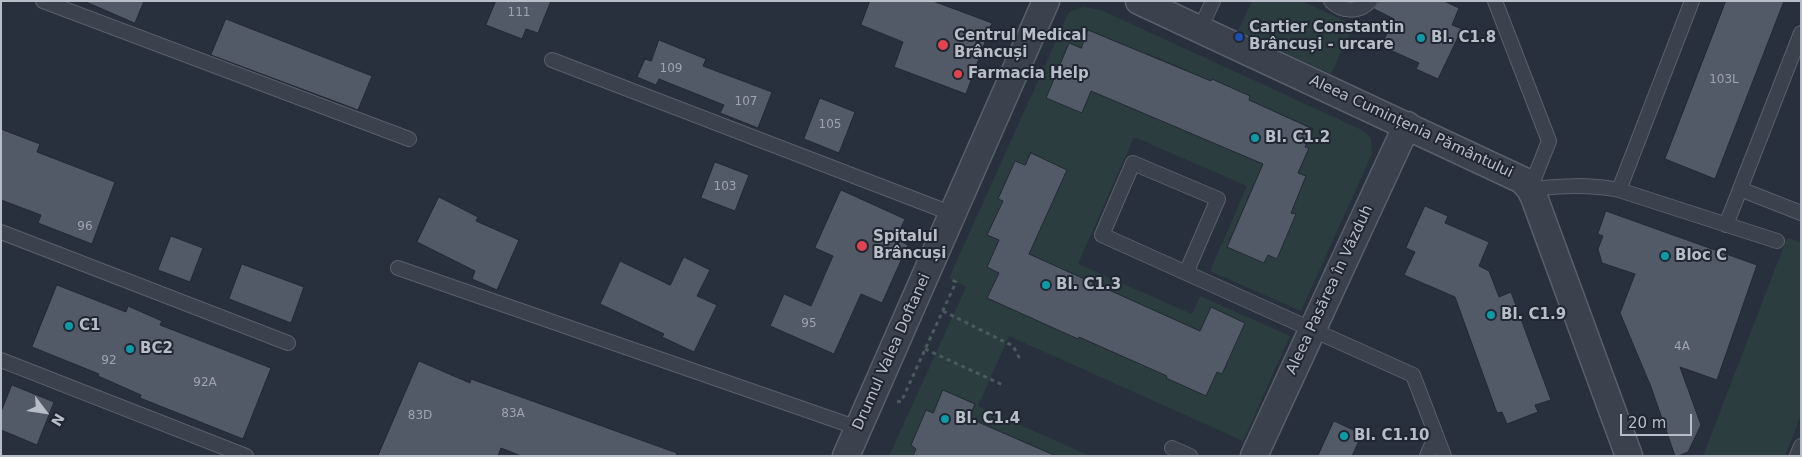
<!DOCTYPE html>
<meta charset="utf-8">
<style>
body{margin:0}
#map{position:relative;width:1802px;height:457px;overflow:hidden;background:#28303d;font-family:"DejaVu Sans",sans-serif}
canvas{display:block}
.frame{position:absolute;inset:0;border:2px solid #b8bec8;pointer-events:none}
.north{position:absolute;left:20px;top:387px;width:50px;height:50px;-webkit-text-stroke:4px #212732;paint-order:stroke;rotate:121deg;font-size:14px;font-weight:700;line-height:20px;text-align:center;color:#b8bec8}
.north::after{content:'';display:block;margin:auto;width:18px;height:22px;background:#b8bec8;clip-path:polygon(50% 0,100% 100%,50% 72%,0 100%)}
.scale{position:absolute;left:1620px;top:414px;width:72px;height:22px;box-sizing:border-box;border:2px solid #b8bec8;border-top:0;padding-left:6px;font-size:15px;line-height:18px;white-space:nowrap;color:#b8bec8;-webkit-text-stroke:4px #212732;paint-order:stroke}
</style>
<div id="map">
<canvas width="1802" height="457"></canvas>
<div class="frame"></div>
<div class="north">N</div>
<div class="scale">20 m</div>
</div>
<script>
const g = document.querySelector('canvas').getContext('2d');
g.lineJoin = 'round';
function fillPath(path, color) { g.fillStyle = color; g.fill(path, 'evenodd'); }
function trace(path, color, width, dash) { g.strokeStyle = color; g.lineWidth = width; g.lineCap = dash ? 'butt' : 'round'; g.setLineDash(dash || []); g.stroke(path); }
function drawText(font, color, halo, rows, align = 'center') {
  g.font = font + ' "DejaVu Sans",sans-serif'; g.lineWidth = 4; g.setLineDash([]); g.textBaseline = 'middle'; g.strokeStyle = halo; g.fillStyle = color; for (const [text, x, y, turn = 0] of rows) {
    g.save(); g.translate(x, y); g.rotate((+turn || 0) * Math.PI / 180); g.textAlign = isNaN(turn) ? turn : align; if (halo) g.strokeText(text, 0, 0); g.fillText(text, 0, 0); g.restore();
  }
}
const green = new Path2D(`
 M1252 1H1302L1354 25 1331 74 1238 31Z
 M1083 7 1101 10 1362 130 1371 138 1372 154 1301 311 1210 271 1247 186 1134 137 1078 264 1192 314 1200 296 1290 336 1243 441 1009 336 978 406 1090 456H1031L1035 446 1001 432 966 425 975 404 943 390 933 413 926 411 911 445 916 449 913 456H889L966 287 949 278 1069 12ZM1089 30 1130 47 1143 66 1149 54 1187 70 1205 93 1212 79 1250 96 1245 110 1272 111 1313 128 1305 147 1309 149 1298 173 1306 177 1294 205 1286 211 1295 214 1277 259 1268 255 1264 263 1227 247 1263 164 1091 91 1082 113 1046 98 1069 43 1081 48ZM1031 153 1067 170 1029 254 1200 331 1211 307 1245 323 1222 374 1217 372 1206 396 1166 378 1172 364 1142 365 1103 348 1084 325 1028 297 1021 313 988 299 999 273 987 267 999 240 987 235 997 213 1008 203 998 198 1015 161 1025 165Z
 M1787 238 1801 243V415L1785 456H1703Z`);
const building = new Path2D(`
 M84 1H144L135 23Z
 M496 1H551L538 33 526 29 522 39 486 25Z
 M870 1H933L992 23 966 94 894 67 903 42 861 25Z
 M1379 1H1444L1459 8 1452 25 1462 29 1438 79 1416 69 1419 63 1381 46 1394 19 1374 9Z
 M1726 1H1784L1715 179 1665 159Z
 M226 19 372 76 358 110 211 55Z
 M1088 30 1211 81 1212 79 1250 96 1249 100 1313 129 1305 147 1309 148 1298 173 1306 176 1291 213 1296 214 1277 259 1268 255 1264 263 1227 247 1263 164 1091 91 1082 113 1046 98 1069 43 1081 48Z
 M659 40 706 59 703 66 772 92 758 128 720 113 724 105 659 79 656 85 637 77 645 59 651 61Z
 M820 98 855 112 839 153 804 139Z
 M1 129 40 144 37 152 115 182 92 244 38 223 41 215 1 200Z
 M1031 153 1067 170 1029 254 1200 331 1211 307 1245 323 1222 374 1217 372 1206 396 1166 378 1167 376 1079 337 1078 339 987 298 999 273 987 267 999 240 987 235 1003 201 998 199 1015 161 1025 165Z
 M715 162 749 175 735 211 701 198Z
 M841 190 905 219 896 239 908 245 882 303 861 294 834 354 770 326 784 294 811 306 833 256 815 248Z
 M439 197 478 217 476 221 519 240 497 290 472 279 475 271 417 242Z
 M1425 206 1448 216 1445 223 1489 242 1479 266 1489 271 1499 297 1511 292 1551 400 1535 405 1538 412 1507 424 1502 412 1497 413 1455 297 1404 275 1415 252 1406 248Z
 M1606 211 1757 265 1717 380 1680 367 1701 425 1688 452 1678 456H1675L1651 387 1620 313 1635 274 1602 263 1598 249 1603 236 1598 234Z
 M171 236 203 248 190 282 158 270Z
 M684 257 710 270 697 296 717 305 694 352 662 337 664 334 600 304 620 261 670 285Z
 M242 264 304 287 291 323 229 299Z
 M57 285 126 312 128 306 162 321 160 325 271 368 243 439 140 398 141 395 98 376 99 374 32 347Z
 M419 361 470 383 471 379 677 453 676 456H521L501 448 498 456H378Z
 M12 385 54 402 37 445 1 430V412Z
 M943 390 975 404 969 418 1056 456H913L916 449 911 445 926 410 933 413Z
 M1334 421 1362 434 1352 456H1318Z`);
const path = new Path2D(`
 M943 311 1013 346 1021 361
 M925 349 1003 385
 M897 401 901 402 956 282 950 279`);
const service = new Path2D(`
 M43 1 409 139
 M1331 1C1342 12 1359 13 1370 1
 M1495 1 1549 141 1530 189C1562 186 1587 184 1619 190L1777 241
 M1200 29 1213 1
 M552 60 953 214
 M1740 189 1801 213
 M1619 190 1692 1
 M1726 225 1801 33
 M1 232 288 343
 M398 268 858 428
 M1186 273 1218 199 1133 163 1102 235 1413 375 1444 456
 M1 360 246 456
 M1172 448 1190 456
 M1427 456 1436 435
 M1797 456 1801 446`);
const minor = new Path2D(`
 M1139 1 1522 180 1530 189 1534 197 1629 456
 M846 456 1046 1
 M1254 456 1407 125`);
const markers = [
 [1239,37,5,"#1a4fb4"],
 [1421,38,5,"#0f9aa8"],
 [943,45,6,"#e0444e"],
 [958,74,5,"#e0444e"],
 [1255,138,5,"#0f9aa8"],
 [862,246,6,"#e0444e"],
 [1665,256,5,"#0f9aa8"],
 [1046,285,5,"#0f9aa8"],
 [1491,315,5,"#0f9aa8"],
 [69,326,5,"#0f9aa8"],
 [130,349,5,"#0f9aa8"],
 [945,419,5,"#0f9aa8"],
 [1344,436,5,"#0f9aa8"]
];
const numberNames = [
 ["111",519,13],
 ["109",671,69],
 ["103L",1724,80],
 ["107",746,102],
 ["105",830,125],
 ["103",725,187],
 ["96",85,227],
 ["95",809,324],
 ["4A",1682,347],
 ["92",109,361],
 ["92A",205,383],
 ["83A",513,414],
 ["83D",420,416]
];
const poiNames = [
 ["Cartier Constantin",1249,28],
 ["Brâncuși - urcare",1249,45],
 ["Centrul Medical",954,36],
 ["Brâncuși",954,53],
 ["Bl. C1.8",1431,38],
 ["Farmacia Help",968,74],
 ["Bl. C1.2",1265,138],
 ["Spitalul",873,237],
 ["Brâncuși",873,254],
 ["Bloc C",1675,256],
 ["Bl. C1.3",1056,285],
 ["Bl. C1.9",1501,315],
 ["C1",79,326],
 ["BC2",140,349],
 ["Bl. C1.4",955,419],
 ["Bl. C1.10",1354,436]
];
const streetNames = [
 ["Aleea Cumințenia Pământului",1411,127,25],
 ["Aleea Pasărea în Văzduh",1330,290,-65],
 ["Drumul Valea Doftanei",892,352,-66]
];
fillPath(green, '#2b3d3f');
fillPath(building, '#525967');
trace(building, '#232934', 1);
trace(service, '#5a606b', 16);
trace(minor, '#5a606b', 29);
trace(path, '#4a5a5d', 3, [4, 4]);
trace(service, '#3c424d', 14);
trace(minor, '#3c424d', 26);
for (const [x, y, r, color] of markers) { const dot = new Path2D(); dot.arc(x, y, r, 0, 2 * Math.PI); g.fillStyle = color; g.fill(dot); trace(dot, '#212732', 2); }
drawText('12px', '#9ea5b0', null, numberNames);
drawText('bold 15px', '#b8bec8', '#212732', poiNames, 'left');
drawText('15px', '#b8bec8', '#212732', streetNames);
</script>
